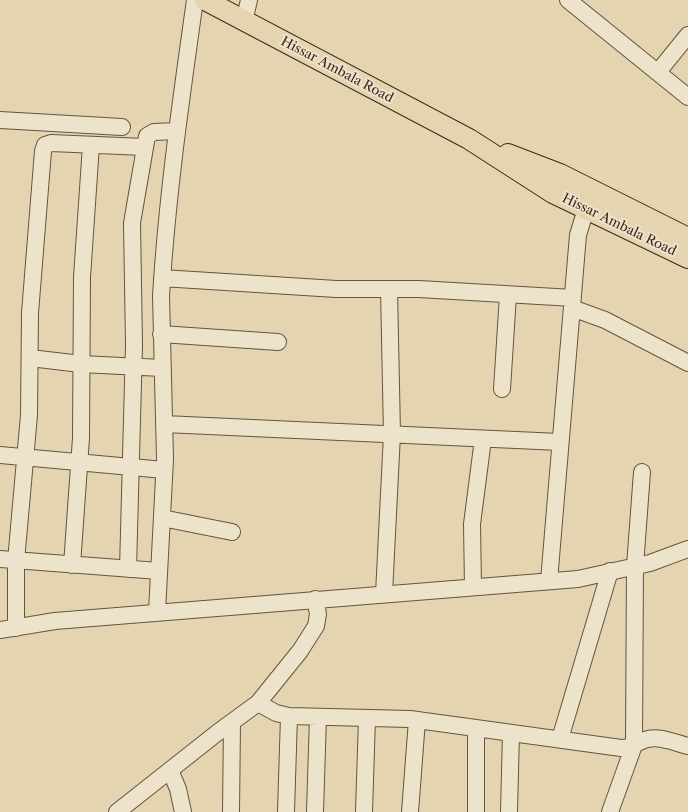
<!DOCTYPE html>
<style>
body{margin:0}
canvas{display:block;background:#e4d4af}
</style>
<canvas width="688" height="812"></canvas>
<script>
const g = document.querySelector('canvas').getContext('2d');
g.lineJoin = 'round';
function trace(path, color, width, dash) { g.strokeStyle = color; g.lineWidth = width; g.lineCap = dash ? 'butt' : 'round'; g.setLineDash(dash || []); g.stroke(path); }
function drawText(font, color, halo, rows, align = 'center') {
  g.font = font + ' "Libre Caslon Text",serif'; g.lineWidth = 4; g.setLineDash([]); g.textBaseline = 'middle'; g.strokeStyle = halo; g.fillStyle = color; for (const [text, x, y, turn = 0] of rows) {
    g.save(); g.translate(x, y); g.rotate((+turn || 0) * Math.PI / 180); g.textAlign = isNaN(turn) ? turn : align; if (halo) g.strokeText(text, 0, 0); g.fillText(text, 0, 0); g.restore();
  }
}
const minor = new Path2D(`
 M568 0 688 97
 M244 22 249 0
 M658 72 688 35
 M0 120 122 127
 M162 278 336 289H419L573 298
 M572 308 605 320 688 363
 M161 334 278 342
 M30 358 81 364 162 368
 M502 389 508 295
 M164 424 560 442
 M0 455 164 470
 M162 518 232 532
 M0 559 159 571
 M72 565 81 438 82 277 91 145
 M128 569 134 345 132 223 147 136 154 132 176 131
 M549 581 578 235 586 209
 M473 587 472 524 483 439
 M384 594 392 434 389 289
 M157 612 165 459 161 296C167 197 181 99 195 0
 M16 628V561L29 415 30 313 43 151 45 145 51 143 144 147
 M0 630 55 621 578 579 650 563 688 549
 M258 703 276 713 289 716 410 719 621 748C632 748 638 741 648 739 660 736 676 743 688 746
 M560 739 610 571
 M170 770 178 789 183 812
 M117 812 217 733 258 703 300 651 316 626 318 614 315 599
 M231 812 232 723
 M286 812 289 716
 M315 812 318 717
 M364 812 367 718
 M410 812 417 720
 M476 812V728
 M509 812 511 733
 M610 812 634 745 635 566 642 472`);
const major = new Path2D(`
 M205 0 469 139 553 193 688 258
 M508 154 560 174 688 238`);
const streetNames = [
 ["Hissar Ambala Road",337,70,28],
 ["Hissar Ambala Road",619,225,26]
];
trace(minor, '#655441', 18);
trace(major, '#3b291c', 22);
trace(minor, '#ede3cb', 16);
trace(major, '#e4d4af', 20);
drawText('13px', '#3b291c', '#ede3cb', streetNames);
</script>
